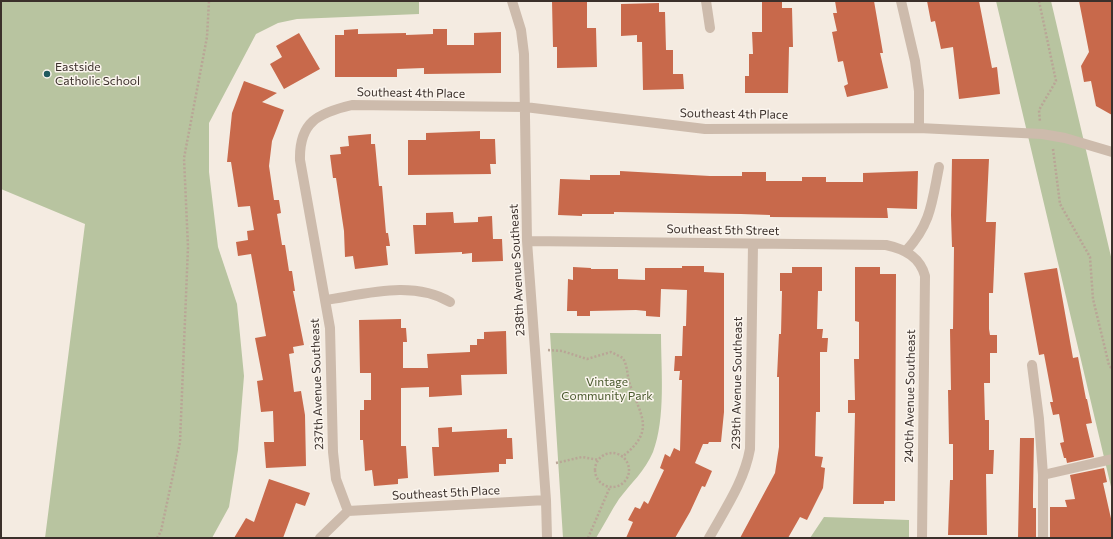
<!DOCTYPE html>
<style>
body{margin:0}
#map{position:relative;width:1113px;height:539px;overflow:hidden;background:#f4ebe1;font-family:Commissioner,sans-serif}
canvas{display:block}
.frame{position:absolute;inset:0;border:2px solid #3b302b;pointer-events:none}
</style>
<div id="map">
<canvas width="1113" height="539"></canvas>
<div class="frame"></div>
</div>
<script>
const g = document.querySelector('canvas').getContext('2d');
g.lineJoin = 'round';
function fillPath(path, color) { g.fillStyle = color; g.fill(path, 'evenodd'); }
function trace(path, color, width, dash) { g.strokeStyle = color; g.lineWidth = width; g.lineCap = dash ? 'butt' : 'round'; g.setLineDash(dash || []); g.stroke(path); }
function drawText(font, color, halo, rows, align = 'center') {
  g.font = font + ' Commissioner,sans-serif'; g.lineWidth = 3; g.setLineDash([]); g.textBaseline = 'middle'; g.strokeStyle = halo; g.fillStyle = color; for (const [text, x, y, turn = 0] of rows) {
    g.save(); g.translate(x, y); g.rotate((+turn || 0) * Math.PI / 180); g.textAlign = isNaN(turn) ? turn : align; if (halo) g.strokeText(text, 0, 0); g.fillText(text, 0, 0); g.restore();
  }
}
const green = new Path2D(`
 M1 1H419V14L297 19 278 23 256 34 209 123V172L218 247 237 304 244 376 238 450 229 507 212 538H45L85 224 1 189Z
 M996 1H1051L1112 261V491Z
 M550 333 661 334C661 370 666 418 653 452 645 471 631 483 619 499 611 511 604 525 596 538H563Z
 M824 517 909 520V538H810Z`);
const building = new Path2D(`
 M552 1H587V28H596L597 67 557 68V47H553Z
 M762 1H782V8H792L793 47H789L788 93H745V76H749V54H753L752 32H762Z
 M835 1H874L883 53H880L888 88 847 97 844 86 848 84 843 61 838 62 832 32 837 31 833 13H837Z
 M927 1H979L992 68 997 67 1000 94 959 99 953 47 941 49 935 21 931 22Z
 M1079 1H1112V115L1096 106 1091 81 1084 82 1081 66 1089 52Z
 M659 3V12H665L666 50H673V74H683L684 89 643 90 642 42H637V35L621 36V4Z
 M358 29V34L406 33V35L433 34V29H447V45H474V33L501 32V73L424 74V68L397 69V77H335V35H344V30Z
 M299 33 320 69 284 89 270 64 282 57 276 46Z
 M244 81 277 93 262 102 284 110 272 141 269 166 274 200H279L281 213 277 214 282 245H285L289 271H292L295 291H293L304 345 293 347 294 353 289 354 294 392 301 391 305 415 306 466 266 468 264 442H274L273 411 261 412 257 381 263 380 255 338 266 336 251 254 238 256 236 242 248 240 247 231 254 230 250 206 238 207 231 162H227L232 113Z
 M480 131V139H495L496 164H490L491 174 408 175V140H426V133Z
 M371 134V144H375L379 186H382L386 233H388L390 246H386L388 265 355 269 353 256 345 257 344 231 336 178H333L330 155 341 154 340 147 349 146 348 136Z
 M952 159H989L986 222H996L993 293H989V329L990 335H997V353H990V383H984L985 420H989V450H994L993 474H986L987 535H948L950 480H953V444H949L948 390H951L950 329H953L954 247H952L951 215Z
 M620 171 710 176H742V172H766V181H802V177H826V182H863V173L918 171 917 209 887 208 888 218 770 217V215L741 214 614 212V214H582V216L558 215 560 179 590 180V175H620Z
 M453 212 454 223 478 222V217L492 216 493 239H502L503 261 472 262V253L462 254V252L415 254 413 225H426V213Z
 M682 266H704V272L724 273V412L721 442H709L708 444H703L695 463 712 471 705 487 702 486 690 512 675 538H626L633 522 628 520 635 507 640 509 644 501 648 504 664 470 660 468 665 454 670 457 674 448 680 451 682 380H679L680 371H674L675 356H682L683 326H686L687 290 661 289 660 317 646 316V311L636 310 590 311V316H577V311H567L568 279 573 280V267L591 268V269H618V279L645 280V268H682Z
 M792 267H822V291H818L817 329H823L822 338H828L827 352H820V412H816L815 456 823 457 821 467 825 468 823 488 807 520 800 517 788 538H740L775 473 779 447V377H777L779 334H781L782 291H780V273H792Z
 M855 267H880V274H896L895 501H884V504H853L855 413H848V400H855L854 359H859V322L855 321Z
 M1057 268 1073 358 1078 357 1086 399H1087L1092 423 1086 424 1094 457 1067 463 1066 458H1064L1060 443 1064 442 1059 414 1053 415 1050 402H1053L1044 354 1039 355 1024 273Z
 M401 319V328H406L407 342H403V368H428L427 354 470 352V345H477V339H484V332L506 331 507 374 461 375 462 395 429 397V387L401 388V446H406L408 478 398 479V484L374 486 372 470 365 471 363 440H360V410H364V400H371V373H360L359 320Z
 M452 427V432L507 429V438H512L513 459H506V464H499V472L434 476 432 447H439L438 428Z
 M1020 438H1034L1033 495V508H1036V538H1018Z
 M1104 468 1107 482 1103 483 1112 523V538L1050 537V507H1067L1065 500 1075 499 1070 475Z
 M269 479 310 493 305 506 296 503 283 538H234L246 518 254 522Z`);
const path = new Path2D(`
 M1039 1 1056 81 1039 110 1040 122
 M1053 149 1060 204 1090 257 1093 299 1109 365 1112 369
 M548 350 562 351 587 359 611 352 623 358C628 367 627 376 630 385 642 418 655 431 622 457
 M595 470a17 17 0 1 1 34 0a17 17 0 1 1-34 0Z
 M556 463 582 457 599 460
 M157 538 161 531 180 442 188 247 184 158 207 37 209 1
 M588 538 610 487`);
const lane = new Path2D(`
 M906 251C931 224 932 202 939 167`);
const street = new Path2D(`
 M512 1 521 30 524 54 527 241 546 500 547 538
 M706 1 710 28
 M901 1 915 61 919 91V128
 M527 241 886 245C905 249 920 257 925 276L922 538
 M326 300C366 294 413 280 450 302
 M1032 365 1039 419 1043 475
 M348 511 336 479 333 452 330 328 300 160C299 122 318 113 352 105L525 107 705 129 919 128 1042 134 1065 138 1112 152
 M348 511 546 500
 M320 538 348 511
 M709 538C725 509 744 482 750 449L753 244
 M1043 538V475L1112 459`);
const markers = [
 [47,74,4,"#1f5a5e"]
];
const poiNames = [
 ["Eastside",55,67],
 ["Catholic School",55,81]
];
const streetNames = [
 ["Southeast 4th Place",411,93,1],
 ["Southeast 4th Place",734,114,1],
 ["Southeast 5th Street",723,230,1],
 ["238th Avenue Southeast",517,270,-93],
 ["239th Avenue Southeast",737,383,-89],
 ["237th Avenue Southeast",317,384,-92],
 ["240th Avenue Southeast",910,396,-89],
 ["Southeast 5th Place",446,493,-3]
];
const parkNames = [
 ["Vintage",607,382],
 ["Community Park",607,396]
];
fillPath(green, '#b8c4a0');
fillPath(building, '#c8694b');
trace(path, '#b9a596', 2.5, [2, 2]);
trace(lane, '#cdbbac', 10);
trace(street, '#cdbbac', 10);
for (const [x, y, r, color] of markers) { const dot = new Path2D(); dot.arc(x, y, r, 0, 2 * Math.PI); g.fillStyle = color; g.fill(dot); trace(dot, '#fbf5ee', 1.5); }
drawText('12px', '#3b302b', '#fbf5ee', poiNames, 'left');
drawText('12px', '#3b302b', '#fbf5ee', streetNames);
drawText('12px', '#4a5a2e', '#fbf5ee', parkNames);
</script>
